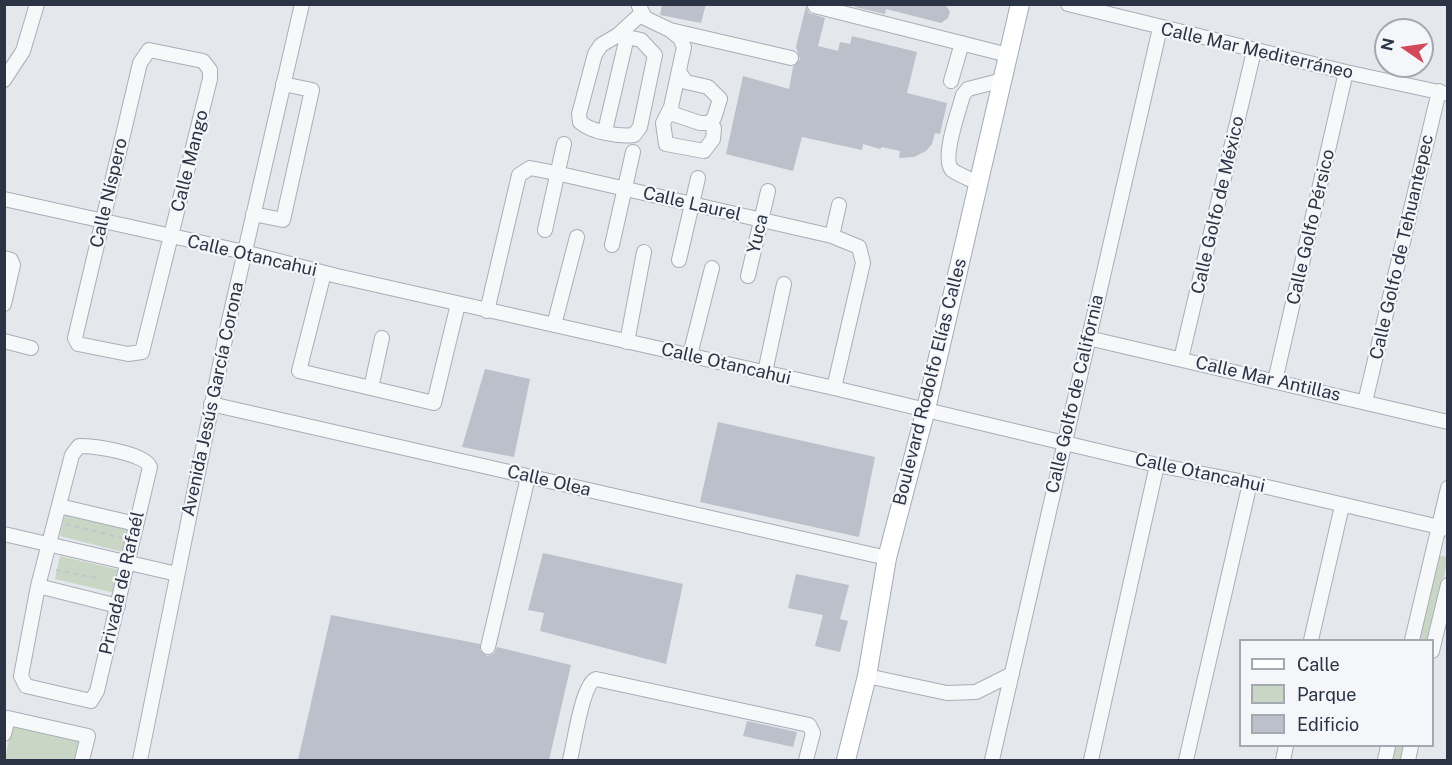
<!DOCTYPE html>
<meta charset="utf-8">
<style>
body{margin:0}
#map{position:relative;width:1452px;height:765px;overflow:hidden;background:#e4e7ec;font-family:"Public Sans",sans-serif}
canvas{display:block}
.frame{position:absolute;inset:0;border:6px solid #2b3445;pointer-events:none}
.legend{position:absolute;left:1239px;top:639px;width:195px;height:108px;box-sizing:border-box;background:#f4f6f9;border:2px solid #a4a8b1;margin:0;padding:8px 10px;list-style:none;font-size:18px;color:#2b3445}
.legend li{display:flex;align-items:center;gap:12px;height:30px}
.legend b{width:30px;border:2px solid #a4a8b1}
.north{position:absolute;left:1374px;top:18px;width:60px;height:60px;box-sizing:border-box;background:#f4f6f9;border:2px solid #a4a8b1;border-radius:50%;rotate:283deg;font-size:16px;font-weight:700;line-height:24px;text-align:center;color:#2b3445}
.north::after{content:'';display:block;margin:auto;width:21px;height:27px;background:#d1495b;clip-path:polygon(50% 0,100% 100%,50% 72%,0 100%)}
</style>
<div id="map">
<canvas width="1452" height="765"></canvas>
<div class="frame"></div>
<ul class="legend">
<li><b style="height:8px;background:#fff"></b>Calle</li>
<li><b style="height:16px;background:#c9d6c5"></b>Parque</li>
<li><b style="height:16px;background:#bbc0ca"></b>Edificio</li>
</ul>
<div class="north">N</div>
</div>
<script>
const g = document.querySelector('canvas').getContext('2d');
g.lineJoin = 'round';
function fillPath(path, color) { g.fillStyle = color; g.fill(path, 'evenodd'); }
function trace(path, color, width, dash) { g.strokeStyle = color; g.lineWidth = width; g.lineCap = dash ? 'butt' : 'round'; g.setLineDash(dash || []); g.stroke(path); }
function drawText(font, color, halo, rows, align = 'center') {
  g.font = font + ' "Public Sans",sans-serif'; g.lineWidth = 4.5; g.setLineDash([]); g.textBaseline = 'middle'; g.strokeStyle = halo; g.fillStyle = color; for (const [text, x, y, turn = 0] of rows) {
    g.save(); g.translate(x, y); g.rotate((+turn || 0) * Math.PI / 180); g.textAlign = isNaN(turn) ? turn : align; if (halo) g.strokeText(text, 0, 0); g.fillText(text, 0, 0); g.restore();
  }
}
const green = new Path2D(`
 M65 514 129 530 123 552 60 536Z
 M1437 555 1447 557V562L1430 640H1417Z
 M60 556 120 570 115 593 55 579Z
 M12 724 80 739 76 760H5Z
 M1393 746H1406L1402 760H1389Z`);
const building = new Path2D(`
 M662 4H706L701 23 660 15Z
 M855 4H945L950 12 948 18 941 23 886 9 885 14 855 7Z
 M806 6 809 13 825 18 818 46 838 51 840 42 850 44 852 36 917 52 907 93 947 103 940 134 935 133 932 144 926 151 914 157 899 158 900 151 882 147 880 149 863 144 862 150 802 137 793 171 726 154 743 76 789 89 793 67 800 59 796 47Z
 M485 369 530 379 514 457 462 447Z
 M718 422 875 457 859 537 700 502Z
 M543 553 683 584 666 664 540 631 544 613 528 610Z
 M796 574 849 585 840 619 848 621 840 652 815 646 823 615 788 608Z
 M331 615 480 644V650L487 656 494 654 497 647 571 665 549 760H298Z
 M747 721 797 732 793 747 743 736Z`);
const path = new Path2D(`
 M66 524 122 538
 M56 570 101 579`);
const minor = new Path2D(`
 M1068 4 1346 72 1448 94
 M639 6 645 18 670 30 791 58
 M815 6 1008 55
 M670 30 680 38 684 47 671 107 663 123 666 144 704 151 713 139 714 128 709 123
 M618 35 641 40 655 55 640 127 634 135C619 137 591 132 580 122L579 114 595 54 601 45 618 35 642 13
 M149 50 203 61 210 70V79L142 352 128 354 78 344 75 338 140 63Z
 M4 80 23 51 37 4
 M951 81 962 43
 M671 107 673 114 700 123H709L714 118 720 99 708 87 686 82 679 72
 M605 131 627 37
 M978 183C970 179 959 175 952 170 941 158 959 111 963 95L968 89 1003 80
 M4 199 244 252 337 276 834 388 1157 465 1250 483 1448 529
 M253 214 283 220 312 90 283 84
 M545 230 564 144
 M832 236 839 205
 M612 245 633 152
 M4 258 11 260 13 265 4 304
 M679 260 698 178
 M324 273 299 371 434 403 458 304
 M748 276 768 191
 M487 311 519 175 530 168 556 173 832 236 859 247 863 263 834 388
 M554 325 577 237
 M1088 338 1448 422
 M4 341 31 348
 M627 342 644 252
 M690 355 712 268
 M1181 359 1254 51
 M765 372 784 284
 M1275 381 1346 72
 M371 388 382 338
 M1365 402 1439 91
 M211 404 887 558
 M79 446C94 446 145 453 150 467L97 691 91 701 26 686 21 676 38 586 72 455Z
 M59 506 136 524
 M4 534 177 574
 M38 586 118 606
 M1311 640 1342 506
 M1412 640 1448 488
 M488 647 528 477
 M1432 651 1448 585
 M867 676 947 693 976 692 1012 674
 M4 734 8 718 88 736 82 760
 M140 760 228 325 302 4
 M570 760C574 745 582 684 596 679L809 725 813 733 806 760
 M992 760 1160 28
 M1091 760 1157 465
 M1186 760 1250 483
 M1283 760 1286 746
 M1385 760 1388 746
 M1408 760 1411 746`);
const major = new Path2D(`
 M846 760 867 676 887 558 926 409 1020 4`);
const streetNames = [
 ["Calle Mar Mediterráneo",1257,51,13],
 ["Calle Mango",190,161,-76],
 ["Calle Níspero",109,193,-77],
 ["Calle Laurel",692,204,13],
 ["Calle Golfo de México",1218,205,-77],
 ["Calle Golfo Pérsico",1311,227,-77],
 ["Yuca",758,234,-77],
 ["Calle Golfo de Tehuantepec",1402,247,-77],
 ["Calle Otancahui",252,256,13],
 ["Calle Otancahui",726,364,13],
 ["Calle Mar Antillas",1268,379,13],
 ["Boulevard Rodolfo Elías Calles",930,382,-76],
 ["Calle Golfo de California",1075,394,-77],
 ["Avenida Jesús García Corona",213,399,-78],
 ["Calle Otancahui",1200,473,12],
 ["Calle Olea",549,481,13],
 ["Privada de Rafaél",122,583,-77]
];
fillPath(green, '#c9d6c5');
fillPath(building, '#bbc0ca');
trace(minor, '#a9aeb7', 16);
trace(major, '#a3abb8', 20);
trace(path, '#c2c5cb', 2, [4.5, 4.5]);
trace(minor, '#f7f8fa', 14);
trace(major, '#fff', 18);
drawText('18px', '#2b3445', '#f4f6f9', streetNames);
</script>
